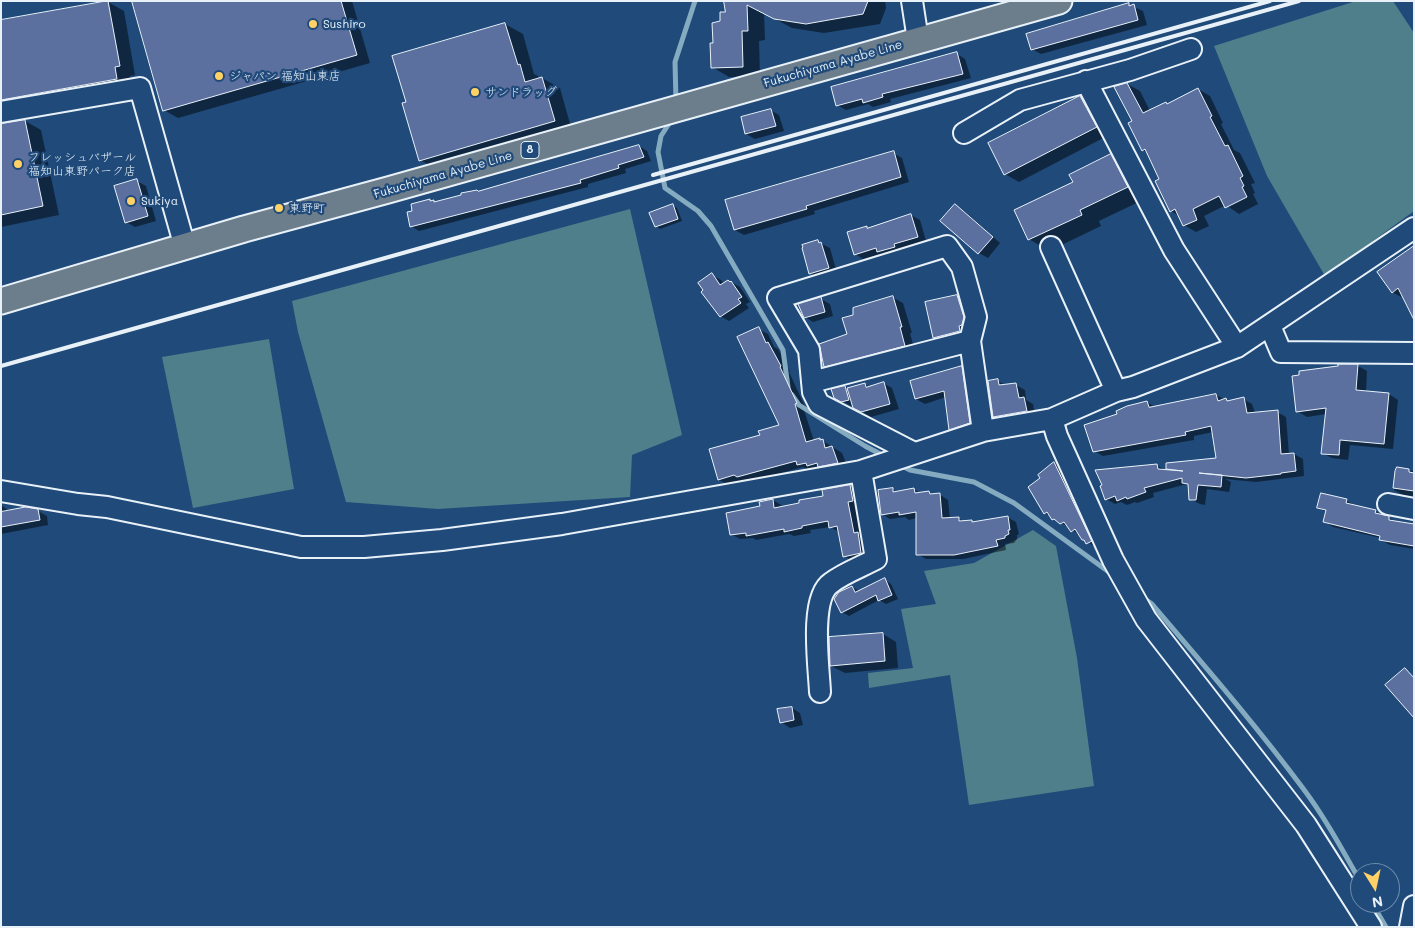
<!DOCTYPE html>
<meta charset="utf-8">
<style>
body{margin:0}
#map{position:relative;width:1415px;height:928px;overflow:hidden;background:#1f4a7a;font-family:Mali,sans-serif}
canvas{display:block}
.frame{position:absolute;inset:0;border:2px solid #e8f1f8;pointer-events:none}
.north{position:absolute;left:1350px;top:863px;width:50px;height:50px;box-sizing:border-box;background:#1f4a7a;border:1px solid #6f8dac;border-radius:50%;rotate:170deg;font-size:14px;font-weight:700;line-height:20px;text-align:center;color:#e8f1f8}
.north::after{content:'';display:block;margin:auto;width:18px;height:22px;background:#ffd166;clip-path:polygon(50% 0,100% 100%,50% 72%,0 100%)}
</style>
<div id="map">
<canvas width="1415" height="928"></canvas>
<div class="frame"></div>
<div class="north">N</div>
</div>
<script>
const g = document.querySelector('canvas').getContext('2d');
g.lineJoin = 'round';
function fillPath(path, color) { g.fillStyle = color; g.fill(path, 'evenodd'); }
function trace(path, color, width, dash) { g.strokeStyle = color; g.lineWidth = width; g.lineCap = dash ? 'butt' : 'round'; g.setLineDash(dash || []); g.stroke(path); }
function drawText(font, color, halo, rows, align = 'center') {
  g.font = font + ' Mali,"Klee One",sans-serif'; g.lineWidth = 4.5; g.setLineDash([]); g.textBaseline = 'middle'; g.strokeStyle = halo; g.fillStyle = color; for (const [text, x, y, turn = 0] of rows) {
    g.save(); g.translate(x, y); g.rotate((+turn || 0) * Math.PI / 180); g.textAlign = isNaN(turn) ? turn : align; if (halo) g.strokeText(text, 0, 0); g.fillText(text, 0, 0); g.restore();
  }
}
const green = new Path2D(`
 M1356 1H1393L1414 33V211L1325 276 1267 176 1214 46Z
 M630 209 682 435 632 455 630 497 438 509 346 502 298 332 292 301Z
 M269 339 294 489 193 508 162 357Z
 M1033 530 1056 546 1077 658 1094 786 969 805 950 675 869 688 868 673 913 668 901 609 936 604 924 571 974 563Z`);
const shadow = new Path2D(`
 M133 1H352L370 63 178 118 164 110Z
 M730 1H885L886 8 880 24 824 33 792 28 764 13 765 40 759 41 760 76 729 77 712 67 714 44Z
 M108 2 124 11 135 75 130 76 132 87 6 117 5 124 25 121 41 130 59 215 1 227V21Z
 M1129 5 1143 11 1147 25 1041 54 1032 49Z
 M505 24 523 34 534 74 538 76 539 79 542 78 560 88 572 131 438 170 420 160Z
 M957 54 965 59 971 78 890 99 891 102 873 107 868 104 846 110 837 105Z
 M1127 84 1140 91 1150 111 1168 105 1198 89 1210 96 1223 123 1221 124 1234 150 1240 153 1255 183 1251 184 1255 193 1253 194 1258 204 1239 214 1226 205 1204 216 1209 226 1196 232 1184 225 1179 216 1171 211 1160 180 1148 153 1143 150 1134 122Z
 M1080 97 1094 105 1109 135 1019 182 1005 174Z
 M770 110 779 115 784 131 755 139 746 134 742 118Z
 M639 146 647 151 651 161 625 169 626 173 588 184V187L419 231 411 226 430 201 436 203 479 192Z
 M893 153 902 158 909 182 814 211 815 214 744 235 735 230Z
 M1111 156 1131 167 1147 198 1099 221 1101 226 1049 251 1029 239 1075 183Z
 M137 181 146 186 156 221 135 227 126 222Z
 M673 206 677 208 682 221 660 229 656 226Z
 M955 206 964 211 1000 243 988 258 979 253Z
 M911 215 920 220 926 241 902 248 903 252 887 256 882 254 863 259 855 254 867 227 869 229Z
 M818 242 830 248 837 273 819 278 810 273Z
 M1414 248 1403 295 1401 297 1392 292Z
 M712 275 721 280 724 284 731 282 740 287 750 302 746 304 749 308 729 321 720 316Z
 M957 296 971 304 977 325 948 345 934 337ZM959 304H961L967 323 964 324Z
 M892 297 903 303 912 333H910L915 352 836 372 825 366 848 335 855 316Z
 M821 299 830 304 833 316 813 322 805 317Z
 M758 329 768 334 774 347 778 349 790 372H789L806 409 804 410 814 441 820 439 842 453 848 468 818 471 813 469 808 470 803 467 748 482 744 480 729 485 719 480 761 436 780 426Z
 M1358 366 1367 371 1366 392 1389 394 1398 400 1393 449 1350 445 1348 460 1332 458 1322 453 1326 414 1307 417 1297 411 1339 367Z
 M962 368 970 373 978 428 959 434 950 429 946 397 925 404 916 399Z
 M998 381 1007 386 1016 385 1025 390 1026 400 1033 404 1035 416 1003 421 994 416Z
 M883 383 892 388 899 409 871 417 854 407V405L851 406 835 397 845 387 849 389 865 384 870 387Z
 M1216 395 1230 402 1243 399 1252 404 1255 413 1277 412 1286 417 1289 454H1294L1303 459 1304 476 1256 482 1225 479 1231 482 1229 492 1207 489 1205 505 1200 504 1190 499V486L1187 484 1153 493 1154 497 1137 503 1135 502 1127 505 1121 502 1115 504 1106 499 1157 465 1166 471 1173 472 1167 468 1217 459 1213 432 1194 436V440L1103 456 1094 451 1147 402 1155 407Z
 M1054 463 1063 468 1100 546 1096 548 1070 528 1045 513 1042 478Z
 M1398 469 1414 471V496L1403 495 1394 490Z
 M850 486 859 491 862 505 856 506 862 535 867 538 870 557 853 561 844 556 839 532 830 527 810 530 811 533 794 536 789 534 756 540 753 538 740 539 731 534 761 507 773 500 781 505 782 507 824 497Z
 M892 489 897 492 913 489 921 493 929 492 934 495 939 494 948 500 950 519 958 518 965 522 971 521 975 523 1007 517 1016 522 1019 534 1017 535V539L1014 543 1005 544 1006 550 963 559H926L917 554V518L909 520 905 517 890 519 882 514Z
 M1346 500 1355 506 1375 511 1399 523 1414 526V549L1390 545 1381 540V538L1333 527 1325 522 1327 512 1318 508Z
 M1 505 9 511H38L47 516 48 525 1 534Z
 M885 580 891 584 898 599 886 604 879 600 849 616 842 612 852 587 859 591Z
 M883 634 896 642 898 668 845 673 831 666Z
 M792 708 800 713 803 725 790 728 781 722Z`);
const stream = new Path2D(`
 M676 102 675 62 695 1
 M672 119 661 136 658 152 665 188 698 211 711 226 783 350 788 387
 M792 395 799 405 865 446 886 457
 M900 465 910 470 974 482 1014 503 1113 575
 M1142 597 1152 604C1203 664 1255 724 1302 787 1324 816 1342 849 1360 881
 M1372 903 1386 927`);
const building = new Path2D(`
 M108 1 120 66 115 67 117 79 1 100V20Z
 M132 1H341L357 55 163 111Z
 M724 1H868L863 14 806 24 774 19 747 5 748 31H742L743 67 711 68 710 43H713L712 23 720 21V12H725Z
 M1129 3V6L1134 4 1138 20 1031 50 1026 34Z
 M505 23 518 65 520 64 525 82 542 77 555 121 419 161 402 103 406 102 392 56Z
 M957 52 963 74 882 94 883 97 863 103 862 99 836 106 831 87Z
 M1127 83 1143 113 1166 102 1167 104 1198 88 1212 116 1210 117 1225 146 1228 145 1243 176 1240 178 1244 186 1242 187 1247 197 1225 208 1219 196 1193 209 1197 220 1183 226 1175 209 1170 212 1155 181 1159 179 1145 149 1142 151 1128 123 1132 121 1114 87Z
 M1080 96 1097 127 1004 175 988 143Z
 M771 109 776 126 745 134 741 117Z
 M25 120 43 206 1 215V124Z
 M639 145 644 157 618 165 619 168 580 180 581 183 410 227 407 212 412 211 411 204 430 199V201L434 200V202L461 195V193L477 190 478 191Z
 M894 151 901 177 806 206 807 209 734 230 725 200Z
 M1111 154 1128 187 1080 210 1082 215 1028 240 1014 210 1073 182 1069 175Z
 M137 179 148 216 125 223 114 186Z
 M673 204 678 219 655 227 649 213Z
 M955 204 993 237 978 254 940 221Z
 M911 214 918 237 894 244 895 247 877 252 876 248 854 255 847 232 867 226V228Z
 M818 240 819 243 821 242 829 268 809 274 802 248 803 247 802 245Z
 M1414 246V320L1398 288 1392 293 1377 272Z
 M712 273 720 285 728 280 730 282 731 281 742 297 738 299 741 303 720 317 701 292 703 290 698 283Z
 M957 295 964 317 962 325 959 326 960 331 933 338 925 302Z
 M893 296 902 327H900L905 346 824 367 819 344 847 334 842 318 853 315V308Z
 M821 297 825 312 804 318 798 304Z
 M759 327 766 343 768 342 781 366 780 367 797 403 795 404 806 442 820 438V440L823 439 825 448 832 446 838 463 818 467 817 463 807 466 806 463 797 465 796 461 737 477 734 475 718 480 709 449 760 435 758 431 779 425 737 337Z
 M1338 364H1358L1356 390 1389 393 1384 444 1340 440 1339 455 1321 454 1326 408 1296 412 1292 376 1299 375V371L1338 366Z
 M962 366 970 423 949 430 944 391 915 399 910 381Z
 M998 379 999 385 1016 383 1019 398 1024 397 1027 411 993 417 988 381Z
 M884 382 890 404 861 412 853 408 847 388 865 383 866 387Z
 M845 386 849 400 841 402 834 398 831 389Z
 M1216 394 1218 401 1226 398 1227 401 1244 397 1247 413 1278 410 1281 454 1294 453 1296 471 1281 473V474L1246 478 1199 473 1222 475 1221 487 1198 485 1196 500H1189L1188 484 1182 483V478L1144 488 1146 492 1127 499 1126 497 1117 501 1115 496 1105 500 1100 486 1102 485 1095 470 1157 464 1158 469 1183 471 1166 469V463L1216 458 1211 426 1185 432 1186 435 1093 452 1084 425 1117 414 1116 411 1127 406 1147 401 1149 407Z
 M1054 462 1092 541 1086 544 1084 540H1082L1075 529 1071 532 1064 522 1060 524 1054 519 1052 520 1047 512 1044 514 1028 487 1040 478 1038 475Z
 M1397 467 1409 469V472L1414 473V491L1393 488 1395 471Z
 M850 485 853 501 848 502 854 533 858 532 861 553 843 557 837 526 829 528 828 521 802 526V528L784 532V529L746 536V533L730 535 726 513 760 506 759 502 773 499 774 508 799 503V500L823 496 822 490Z
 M893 488V492L914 488 915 493 929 491 930 494 940 493 942 518 959 517V521L972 520V522L1008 516 1010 530H1008L1009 534 1005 536V538L996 540 998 546 954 555H916V512L899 515V512L881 515 878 490Z
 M1321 493 1347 499 1346 503 1376 510 1375 513 1389 516V520L1414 524V546L1379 540 1380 536 1323 522 1326 510 1317 508Z
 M26 507 38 509 40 520 1 527V512Z
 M885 578 892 595 878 601 876 595 841 613 834 599 839 592 852 586 855 592Z
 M883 633 885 661 830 666 829 637Z
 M1405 668 1414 678V718L1385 685Z
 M792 707 794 720 780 723 777 709Z`);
const minor = new Path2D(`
 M912 1 918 40
 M1086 81 1174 250 1237 347
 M1 112 140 88 185 247
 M964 133 1020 100 1130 70 1191 49
 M1051 247 1116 391
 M1270 326 1281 352 1414 353
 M812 382 970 341
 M1052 419 1057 436 1113 560 1146 619 1306 825 1371 927
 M914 453 819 404 813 392 809 350 778 298 947 246 962 267 976 317 970 341 983 431
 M1 491 78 504 107 507 301 547H364L442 540 562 524 861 471 983 431 1052 419 1116 391 1133 387 1237 347 1414 228
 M1388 504 1414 509
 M820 692C819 668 809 598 831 583 844 573 861 567 876 559L861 471
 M1410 927 1414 906`);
const major = new Path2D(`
 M1 301 244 229 388 190 1059 1`);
const rail = new Path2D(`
 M653 175 1270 1
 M1 366 1299 1`);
const markers = [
 [313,24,5,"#ffd166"],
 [219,76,5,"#ffd166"],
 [475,92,5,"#ffd166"],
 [18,164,5,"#ffd166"],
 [131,201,5,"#ffd166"],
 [279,208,5,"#ffd166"]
];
const shields = [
 [530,150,18]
];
const shieldNames = [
 ["8",530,150]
];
const poiNames = [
 ["Sushiro",323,24],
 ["ジャパン 福知山東店",229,76],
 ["サンドラッグ",485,92],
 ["フレッシュバザール",28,157],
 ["福知山東野パーク店",28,171],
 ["Sukiya",141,201],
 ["東野町",289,208]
];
const streetNames = [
 ["Fukuchiyama Ayabe Line",833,64,-16],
 ["Fukuchiyama Ayabe Line",443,175,-16]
];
fillPath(green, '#4e7f8a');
fillPath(shadow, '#0007');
trace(stream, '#85abc1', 5);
fillPath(building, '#5c70a0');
trace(building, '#e8f1f8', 1);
trace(minor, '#e8f1f8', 24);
trace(major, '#e8f1f8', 29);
trace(minor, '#1f4a7a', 20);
trace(major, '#6c7d8c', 25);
trace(rail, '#e8f1f8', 4);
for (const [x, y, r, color] of markers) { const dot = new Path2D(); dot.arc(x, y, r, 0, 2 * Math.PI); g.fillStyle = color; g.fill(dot); trace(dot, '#1f4a7a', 2); }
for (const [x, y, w] of shields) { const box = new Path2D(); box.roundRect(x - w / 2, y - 8.5, w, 17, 4); g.fillStyle = '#1f4a7a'; g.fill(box); trace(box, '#e8f1f8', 1); }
drawText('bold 11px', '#e8f1f8', null, shieldNames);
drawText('12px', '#e8f1f8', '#1f4a7a', poiNames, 'left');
drawText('12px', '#e8f1f8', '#1f4a7a', streetNames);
</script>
